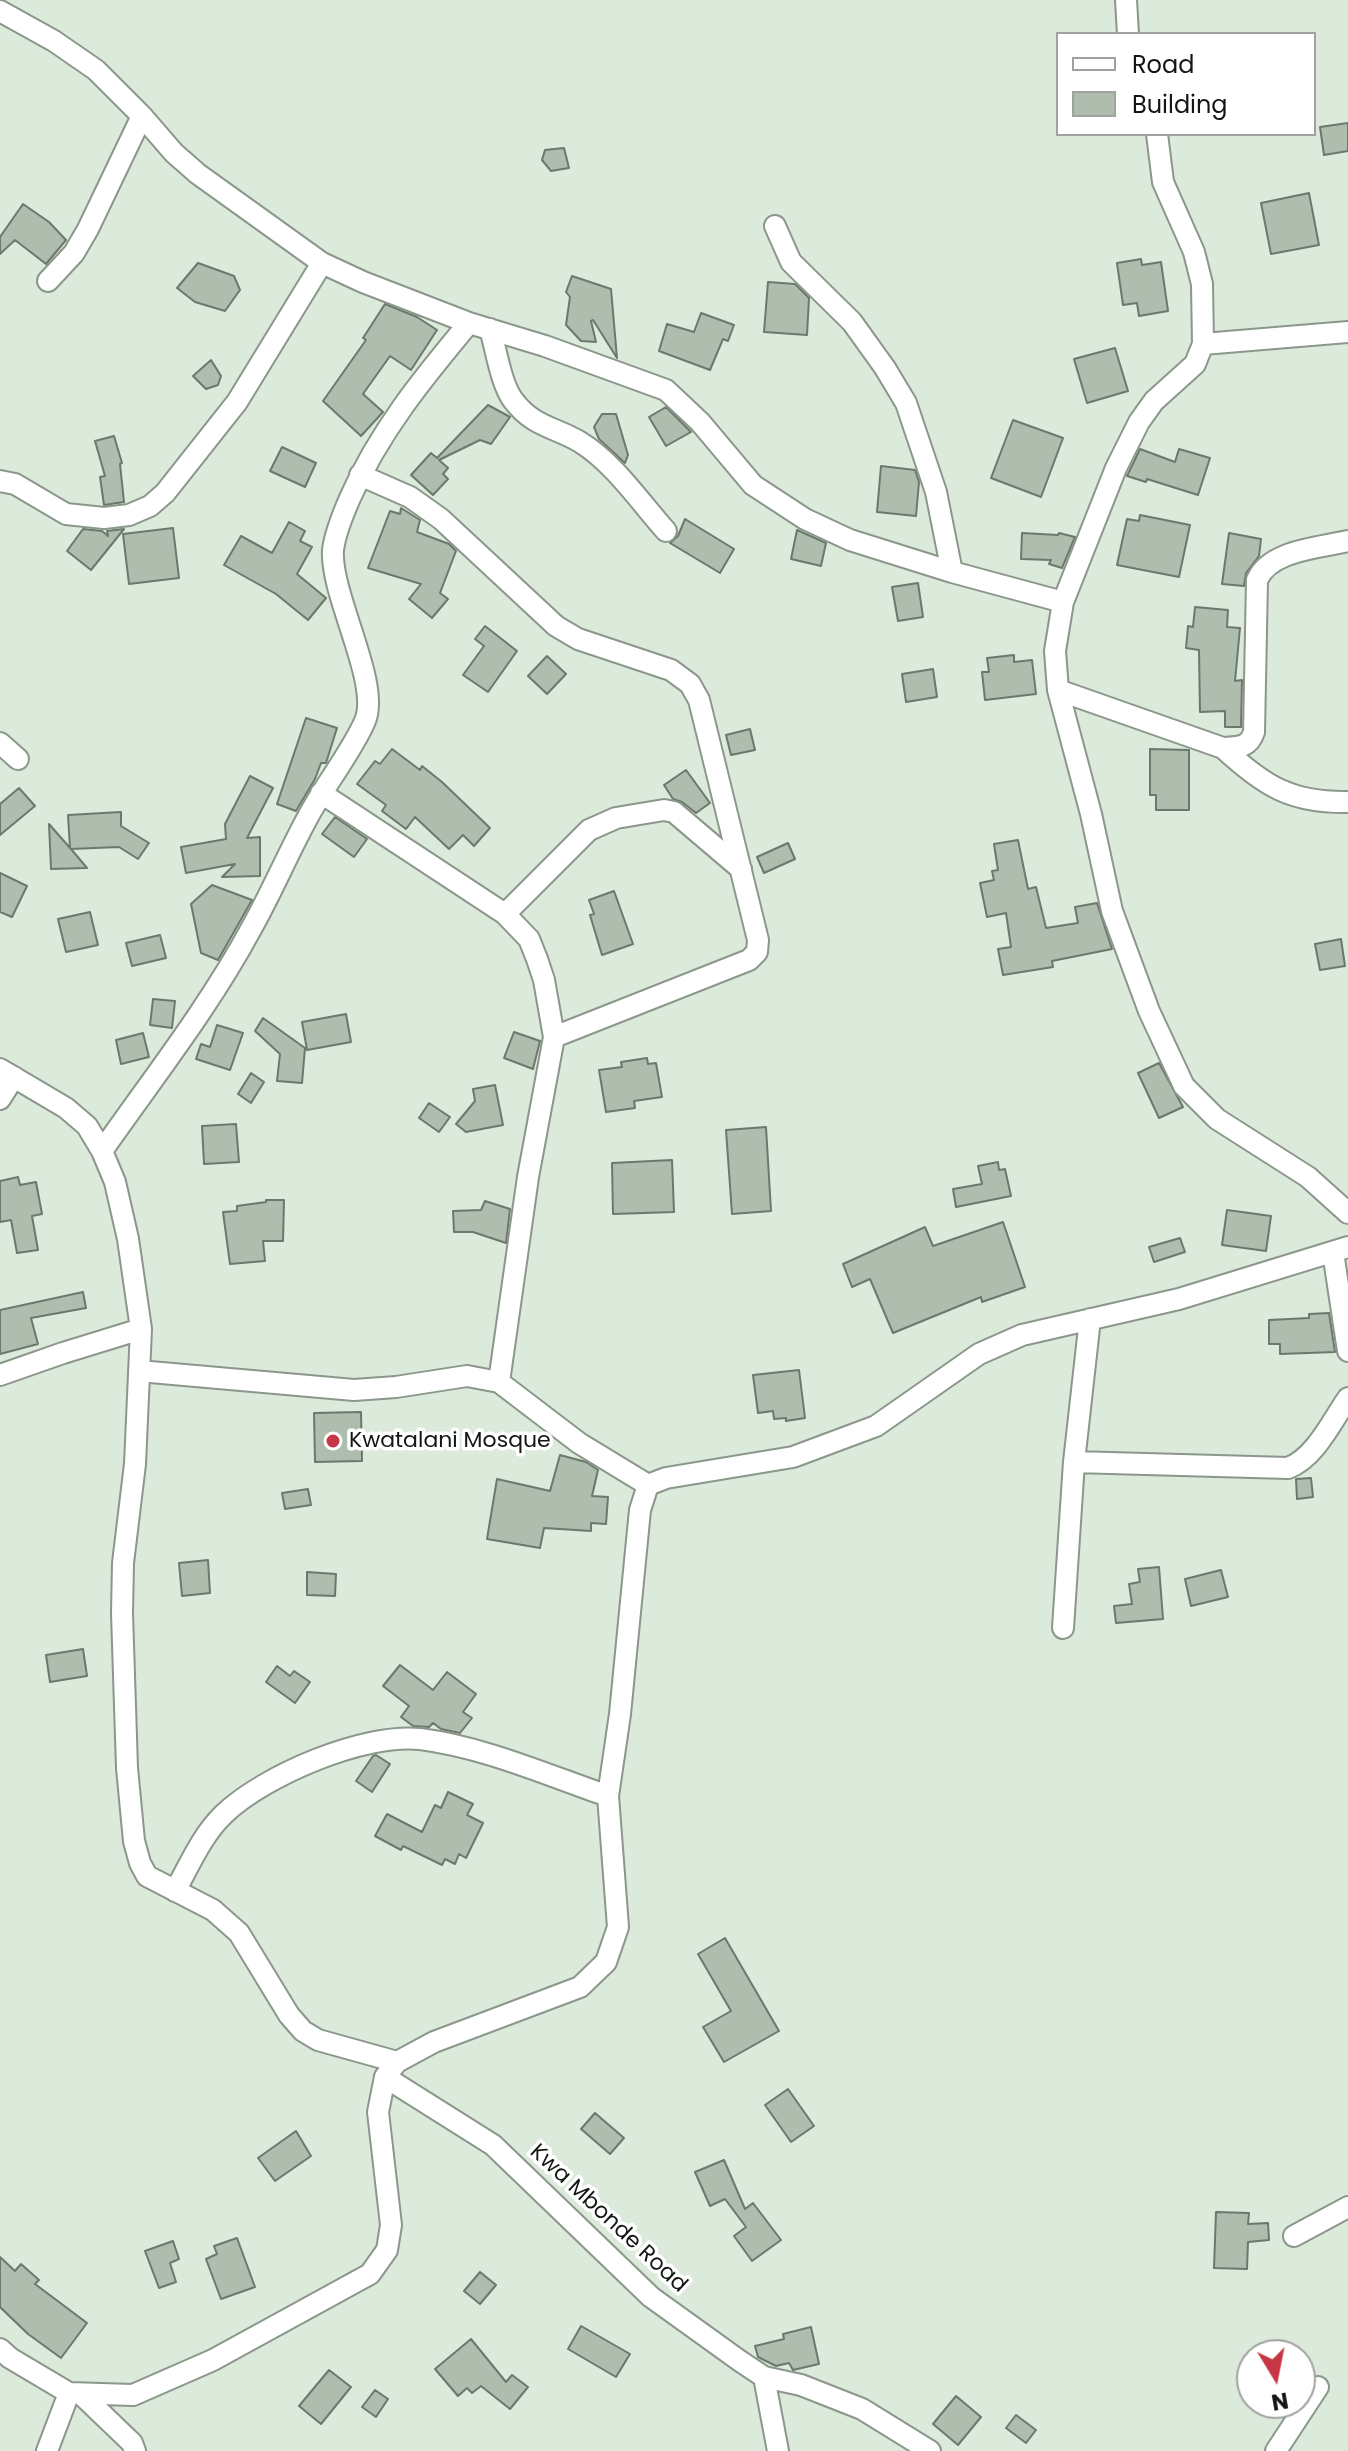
<!DOCTYPE html>
<style>
body{margin:0}
#map{position:relative;width:1348px;height:2451px;overflow:hidden;background:#dbeadb;font-family:Poppins,sans-serif}
canvas{display:block}
.legend{position:absolute;left:1056px;top:32px;width:260px;height:104px;box-sizing:border-box;background:#fff;border:2px solid #a0a2a0;margin:0;padding:10px 14px;list-style:none;font-size:24px;color:#121712}
.legend li{display:flex;align-items:center;gap:16px;height:40px}
.legend b{width:40px;border:2px solid #a0a2a0}
.north{position:absolute;left:1236px;top:2339px;width:80px;height:80px;box-sizing:border-box;background:#fff;border:2px solid #a0a2a0;border-radius:50%;rotate:170deg;font-size:22px;font-weight:700;line-height:32px;text-align:center;color:#121712}
.north::after{content:'';display:block;margin:auto;width:28px;height:36px;background:#c63644;clip-path:polygon(50% 0,100% 100%,50% 72%,0 100%)}
</style>
<div id="map">
<canvas width="1348" height="2451"></canvas>
<ul class="legend">
<li><b style="height:10px;background:#fff"></b>Road</li>
<li><b style="height:22px;background:#aebdae"></b>Building</li>
</ul>
<div class="north">N</div>
</div>
<script>
const g = document.querySelector('canvas').getContext('2d');
g.lineJoin = 'round';
function fillPath(path, color) { g.fillStyle = color; g.fill(path, 'evenodd'); }
function trace(path, color, width, dash) { g.strokeStyle = color; g.lineWidth = width; g.lineCap = dash ? 'butt' : 'round'; g.setLineDash(dash || []); g.stroke(path); }
function drawText(font, color, halo, rows, align = 'center') {
  g.font = font + ' Poppins,sans-serif'; g.lineWidth = 7; g.setLineDash([]); g.textBaseline = 'middle'; g.strokeStyle = halo; g.fillStyle = color; for (const [text, x, y, turn = 0] of rows) {
    g.save(); g.translate(x, y); g.rotate((+turn || 0) * Math.PI / 180); g.textAlign = isNaN(turn) ? turn : align; if (halo) g.strokeText(text, 0, 0); g.fillText(text, 0, 0); g.restore();
  }
}
const building = new Path2D(`
 M1348 123V151L1324 155 1320 127Z
 M564 148 569 168 551 171 542 160 545 150Z
 M1309 193 1319 245 1271 254 1261 203Z
 M23 204 49 222 66 240 46 264 15 240 0 254V237Z
 M1141 259 1142 265 1161 262 1168 311 1139 316 1137 303 1123 305 1117 263Z
 M198 263 234 276 240 290 225 311 195 302 177 288Z
 M572 276 611 289 617 358 593 320 591 321 596 342 581 341 566 325 570 297 566 292Z
 M768 282 795 284 809 298 807 335 764 332Z
 M385 304 417 317 437 330 411 370 390 356 363 394 383 412 361 436 323 401 366 340 363 338Z
 M701 313 734 325 728 341 723 339 710 370 659 351 667 324 694 332Z
 M1115 348 1128 391 1087 403 1074 359Z
 M211 360 221 376 218 385 206 389 193 376Z
 M488 405 510 417 491 444 480 440 439 460 448 468 443 474 448 479 433 495 411 475 431 453 437 458Z
 M666 407 691 432 666 446 649 417Z
 M602 414H616L628 455 625 463 599 439 594 427Z
 M1013 420 1063 438 1041 497 991 478Z
 M114 436 122 463 120 464 124 502 104 505 100 477 105 476 95 441Z
 M282 447 316 463 305 487 270 471Z
 M1140 449 1175 462 1179 449 1210 458 1198 495 1147 479 1146 482 1127 476Z
 M881 466 915 470 919 482 916 516 877 512Z
 M401 508 420 520 417 532 449 544 456 551 440 593 448 599 432 618 409 599 421 584 368 568 390 511 400 514Z
 M1140 515 1190 525 1179 577 1117 565 1127 519 1139 521Z
 M685 519 734 549 720 573 670 543 678 536Z
 M289 522 305 531 300 541 312 547 297 574 326 598 308 620 276 594 224 565 241 536 272 553Z
 M173 528 179 578 129 584 123 534Z
 M83 529 102 531 108 536 107 531 124 529 91 570 67 551Z
 M797 530 826 543 821 566 791 559Z
 M1022 533 1058 535 1059 533 1075 537 1062 568 1049 564 1051 560 1021 559Z
 M1229 533 1261 539 1259 556 1246 573 1244 586 1222 584Z
 M918 583 923 617 898 621 892 587Z
 M1195 607 1228 610 1227 627 1240 628 1235 681 1242 680 1241 727H1225V711L1200 712 1199 650 1186 648 1188 626 1193 627Z
 M485 626 517 651 488 692 463 675 484 646 475 639Z
 M1014 655V662L1032 660 1036 694 985 700 982 672H989L987 658Z
 M547 656 566 674 547 694 528 676Z
 M933 669 937 697 906 702 902 674Z
 M306 718 337 728 326 763H321L315 779 296 811 277 804Z
 M750 729 755 750 731 755 726 735Z
 M392 749 420 770 422 766 442 782 490 828 474 846 463 835 449 849 415 817 406 829 382 811 386 805 357 784 375 761 380 764Z
 M1150 749 1189 750V810H1156V795H1150Z
 M686 770 710 803 696 813 682 802 673 799 664 785Z
 M250 776 273 788 247 838 260 837V876L222 877 235 864 186 873 181 847 226 839 225 824Z
 M19 788 35 806 0 835V804Z
 M121 812V826L149 843 138 859 119 847 71 849 87 868 51 869 49 824 70 848 68 815Z
 M335 817 367 839 354 857 322 834Z
 M1018 840 1028 889 1036 887 1046 928 1078 923 1075 907 1097 903 1112 949 1052 961 1053 967 1003 975 998 949 1011 947 1006 913 987 917 980 883 994 880 992 871 998 870 994 844Z
 M788 843 795 859 764 873 757 857Z
 M0 873 27 886 12 917 0 912Z
 M212 885 252 900 218 960 201 953 191 904Z
 M614 891 633 944 602 955 590 915 594 914 589 900Z
 M90 912 98 945 66 952 58 919Z
 M160 935 166 958 132 966 126 943Z
 M1341 939 1345 966 1320 970 1315 944Z
 M153 999 175 1001 172 1028 150 1025Z
 M346 1014 351 1042 307 1050 302 1022Z
 M263 1018 305 1048 302 1083 277 1081 280 1054 255 1031Z
 M217 1025 243 1033 230 1070 196 1059 201 1044 210 1047Z
 M514 1032 540 1041 533 1069 504 1058Z
 M143 1033 149 1057 121 1064 116 1040Z
 M647 1058 648 1064 656 1063 662 1097 634 1101 635 1108 606 1112 599 1070 622 1067 621 1062Z
 M1159 1063 1183 1107 1159 1118 1138 1073Z
 M251 1073 264 1082 251 1103 238 1094Z
 M495 1085 503 1125 466 1132 456 1124 475 1101 473 1089Z
 M429 1103 450 1117 439 1132 419 1118Z
 M236 1124 239 1162 204 1164 202 1126Z
 M766 1127 771 1211 732 1214 726 1130Z
 M672 1160 674 1212 613 1214 612 1163Z
 M998 1162 999 1170 1005 1169 1011 1196 956 1207 953 1189 982 1184 978 1166Z
 M18 1177 20 1185 36 1182 42 1214 32 1216 38 1250 17 1253 11 1220 0 1222V1181Z
 M266 1200H284L283 1241H263L265 1261 230 1264 223 1212 237 1211V1206L266 1202Z
 M485 1201 510 1209 506 1243 473 1232H454L453 1211 481 1210Z
 M1227 1210 1271 1216 1266 1251 1222 1245Z
 M1003 1222 1025 1287 982 1302 981 1297 893 1333 870 1279 852 1287 843 1264 925 1227 933 1246Z
 M1180 1238 1185 1252 1154 1262 1149 1247Z
 M83 1292 86 1308 31 1318 38 1344 0 1354V1310Z
 M1329 1313 1335 1352 1280 1354V1344H1269V1320L1309 1318V1314Z
 M799 1370 805 1418 786 1421V1418L774 1419 773 1411 758 1413 753 1375Z
 M361 1412 362 1461 315 1462 314 1413Z
 M560 1455 586 1462 598 1470 592 1496 608 1497 606 1524 591 1523V1531L544 1528 540 1548 487 1539 497 1479 550 1491Z
 M1311 1478 1313 1497 1297 1499 1296 1479Z
 M308 1489 311 1505 285 1509 282 1493Z
 M208 1560 210 1593 182 1596 179 1563Z
 M1159 1567 1163 1619 1116 1623 1114 1606 1132 1604 1129 1584 1140 1582 1138 1569Z
 M1221 1570 1228 1597 1191 1606 1185 1579Z
 M307 1572 336 1574 335 1596 307 1595Z
 M83 1649 87 1676 50 1682 46 1655Z
 M400 1665 433 1690 447 1672 476 1694 463 1712 472 1718 460 1733 441 1729 433 1723 429 1727 413 1726 401 1717 409 1706 383 1686Z
 M277 1666 290 1676 294 1671 310 1682 295 1703 266 1682Z
 M376 1755 390 1764 372 1792 356 1781 373 1756Z
 M448 1792 473 1804 467 1815 483 1823 466 1858 459 1854 455 1864 445 1859 442 1865 403 1846 401 1850 375 1836 387 1814 422 1832 435 1805 441 1808Z
 M725 1938 779 2031 724 2062 703 2027 731 2011 698 1954Z
 M788 2089 814 2126 791 2142 765 2105Z
 M595 2113 624 2138 610 2154 581 2129Z
 M296 2131 311 2156 275 2181 258 2158Z
 M724 2160 745 2209 753 2203 781 2240 752 2261 734 2236 746 2227 725 2199 710 2206 695 2172Z
 M1216 2212 1249 2213 1248 2224 1268 2223 1269 2240 1248 2242 1247 2269 1214 2268Z
 M237 2238 255 2287 221 2299 206 2259 217 2254 214 2246Z
 M173 2241 179 2259 170 2263 176 2282 159 2288 145 2251Z
 M0 2257 15 2271 21 2264 39 2280 35 2284 87 2323 61 2358 28 2334 0 2307Z
 M480 2272 496 2285 480 2304 464 2291Z
 M581 2326 630 2354 616 2377 568 2349Z
 M811 2327 819 2364 793 2370 789 2363 776 2366 758 2357 755 2346 784 2339 783 2334Z
 M471 2339 506 2382 512 2375 528 2387 510 2409 481 2386 472 2393 467 2388 458 2396 435 2369Z
 M329 2370 351 2387 321 2424 299 2406Z
 M375 2390 388 2399 376 2417 362 2407Z
 M956 2396 981 2417 958 2445 933 2424Z
 M1016 2415 1036 2430 1026 2443 1006 2428Z`);
const street = new Path2D(`
 M1126 0 1128 34
 M0 11 54 41 96 70 142 116 174 153 198 174 322 263 363 282 469 323 545 346 666 390 700 422 753 485 805 519 850 540 952 572 1063 602
 M1157 134 1163 182 1194 252 1202 284 1203 344 1195 364 1154 401 1139 422 1116 468 1063 602 1055 651 1058 690 1091 814 1112 911 1149 1011 1184 1086 1217 1119 1308 1177 1348 1213
 M775 226 791 262 852 322 885 368 906 403 936 492 952 572
 M48 281 74 253 88 229 142 116
 M490 329C496 349 501 384 513 400 533 427 555 427 580 442 614 463 640 502 666 531
 M1203 344 1348 332
 M360 475 410 497 441 519 556 626 578 639 671 670 690 684 699 700 758 940 757 952 749 960 554 1037
 M0 481 15 484 66 514 104 518 129 515 150 506 165 493 237 402 322 263
 M1058 690 1223 748C1238 747 1249 748 1254 732L1257 580C1270 550 1319 548 1348 541
 M0 743 18 759
 M1223 748C1264 786 1291 803 1348 802
 M321 793 505 914 529 939 537 959 544 980 554 1037 528 1177 499 1382
 M505 914 589 830 616 818 664 810 674 812 741 869
 M0 1069 66 1108 87 1126 102 1151 115 1182 128 1239 141 1329 135 1464 123 1563 122 1613 127 1768 134 1841 140 1863 147 1876 213 1910 239 1933 289 2015 303 2031 318 2040 397 2062
 M0 1099 14 1077
 M102 1151C153 1078 209 1007 251 929 272 892 288 853 309 815 325 785 352 751 365 721 381 683 330 595 333 550 335 533 343 514 350 498 379 432 423 378 469 323
 M1333 1252 1348 1351
 M139 1371 354 1390 396 1387 467 1376 499 1382 579 1443 648 1485
 M0 1375 63 1353 141 1329
 M1074 1462 1288 1468C1315 1458 1332 1421 1348 1398
 M1063 1628 1074 1462 1090 1319
 M175 1891C190 1864 202 1835 224 1814 265 1775 364 1733 420 1739 484 1747 547 1775 608 1796
 M385 2077 493 2145 651 2297 740 2361 764 2377 801 2385 862 2409 930 2451
 M1294 2236 1348 2207
 M0 2349 10 2358 69 2393 133 2395 213 2360 370 2274 387 2250 391 2225 378 2112 385 2077 397 2062 434 2042 580 1987 606 1962 618 1927 608 1796 620 1714 640 1510 648 1485 666 1478 793 1457 876 1426 979 1354 1022 1335 1179 1299 1348 1247
 M764 2377 778 2451
 M82 2395 132 2443 135 2451
 M47 2451 69 2393
 M1276 2451 1318 2387`);
const markers = [
 [333,1441,8,"#c63644"]
];
const poiNames = [
 ["Kwatalani Mosque",349,1441]
];
const streetNames = [
 ["Kwa Mbonde Road",608,2219,43]
];
fillPath(building, '#aebdae');
trace(building, '#6b786b', 2);
trace(street, '#8a978a', 24);
trace(street, '#fff', 20);
for (const [x, y, r, color] of markers) { const dot = new Path2D(); dot.arc(x, y, r, 0, 2 * Math.PI); g.fillStyle = color; g.fill(dot); trace(dot, '#fff', 3); }
drawText('22px', '#121712', '#fff', poiNames, 'left');
drawText('22px', '#121712', '#fff', streetNames);
</script>
